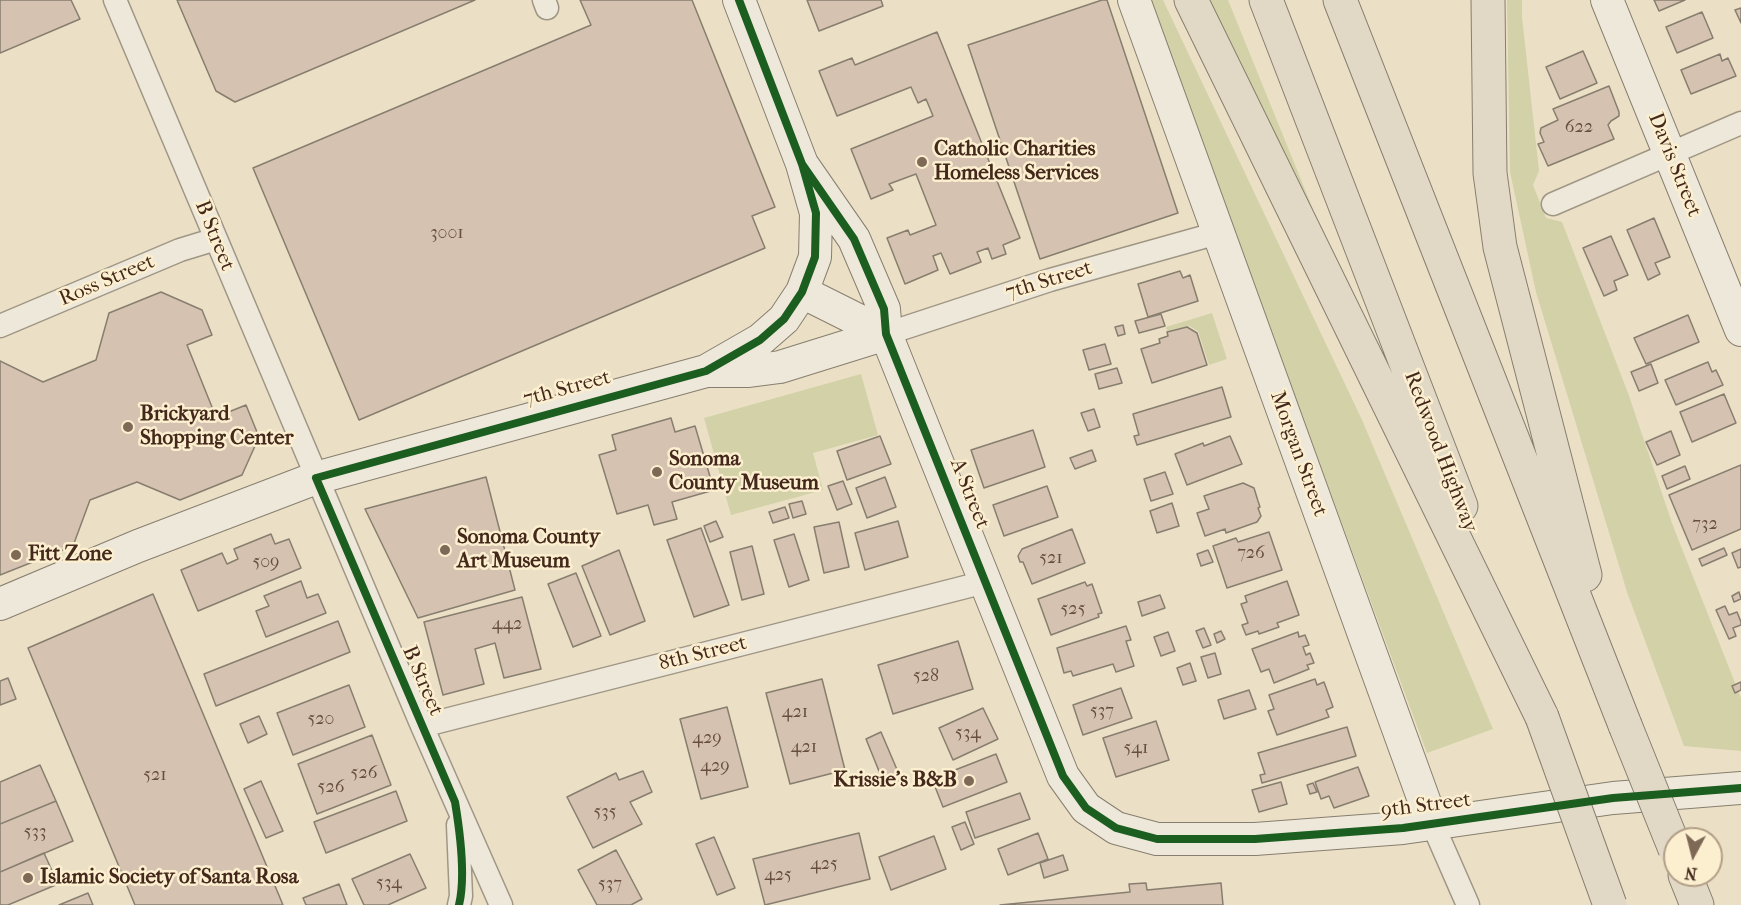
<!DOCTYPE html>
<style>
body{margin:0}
#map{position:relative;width:1741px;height:905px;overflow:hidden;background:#ebe0c5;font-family:"IM FELL French Canon",serif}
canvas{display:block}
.north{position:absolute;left:1663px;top:827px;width:60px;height:60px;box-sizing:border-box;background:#fcefd0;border:2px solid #b29f88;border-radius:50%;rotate:187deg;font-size:16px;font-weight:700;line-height:24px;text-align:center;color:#43281b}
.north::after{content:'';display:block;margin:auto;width:21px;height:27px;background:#7e6856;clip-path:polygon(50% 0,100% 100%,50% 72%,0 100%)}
</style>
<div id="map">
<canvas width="1741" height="905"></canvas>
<div class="north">N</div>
</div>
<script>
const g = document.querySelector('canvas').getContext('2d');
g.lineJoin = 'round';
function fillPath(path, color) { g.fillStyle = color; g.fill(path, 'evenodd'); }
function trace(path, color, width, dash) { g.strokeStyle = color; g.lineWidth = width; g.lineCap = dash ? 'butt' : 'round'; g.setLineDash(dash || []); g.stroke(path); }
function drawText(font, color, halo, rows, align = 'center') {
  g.font = font + ' "IM FELL French Canon",serif'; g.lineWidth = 5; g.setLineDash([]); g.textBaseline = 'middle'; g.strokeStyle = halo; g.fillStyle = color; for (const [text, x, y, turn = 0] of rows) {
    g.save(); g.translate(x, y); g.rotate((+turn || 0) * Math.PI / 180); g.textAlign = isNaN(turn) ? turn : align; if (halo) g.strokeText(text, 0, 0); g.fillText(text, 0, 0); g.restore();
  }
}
const green = new Path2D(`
 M1148 0H1163L1362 420 1493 729 1427 753Z
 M1204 0H1228L1334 261Z
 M1507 0H1522V17L1539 171 1533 185 1546 218 1562 222 1628 393 1673 526 1741 698V751L1684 746 1627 592 1536 292 1510 172Z
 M1212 313 1227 359 1209 365 1198 331 1189 326 1167 331 1166 327Z
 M861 374 878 435 813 453 823 490 731 515 704 418Z`);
const building = new Path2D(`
 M0 0H71L80 19 0 53Z
 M177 0H475L235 102 216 91Z
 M580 0H692L775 207 752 216 765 248 359 420 253 168 591 25Z
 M807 0H881L883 6 819 31Z
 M1102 0H1107L1178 213 1040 259 968 45Z
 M1654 0H1685L1659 11Z
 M1741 8V23L1735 10Z
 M1702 12 1713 38 1677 53 1666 27Z
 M937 32 1020 238 1003 245 1006 254 992 259 988 248 977 252 981 262 950 274 941 253 933 256 938 270 905 284 887 238 908 230 910 235 936 225 916 174 889 184 893 190 871 199 851 149 933 116 926 99 918 103 911 87 837 116 819 71 852 58 855 65Z
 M1583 51 1597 83 1560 99 1546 67Z
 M1720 54 1722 61 1728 58 1736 76 1691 94 1681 70Z
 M1609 86 1619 112V116L1611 121 1608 125 1614 139 1548 166 1538 144 1544 142 1540 133 1541 128 1558 120 1553 109Z
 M1654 218 1670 257 1655 263 1660 274 1648 280 1627 230Z
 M1611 236 1628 275 1614 281 1617 290 1604 296 1583 248Z
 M1180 271 1183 278 1190 275 1198 301 1148 317 1138 284Z
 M161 292 202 310 212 335 187 345 216 417 246 405 259 437 242 475 180 500 137 482 90 500 73 546 0 575V361L43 382 96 360 109 313Z
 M1161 314 1165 326 1139 333 1135 321Z
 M1688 315 1699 342 1646 364 1634 338Z
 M1123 325 1125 334 1118 336 1115 327Z
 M1187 327 1197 333 1207 365 1152 383 1141 349 1160 343 1159 339 1168 336 1167 332Z
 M1105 344 1111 364 1089 370 1083 350Z
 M1708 362 1712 372 1716 370 1723 385 1676 405 1665 380Z
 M1651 364 1658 383 1639 391 1631 372Z
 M1117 368 1122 383 1099 389 1095 374Z
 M1222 387 1231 417 1137 445 1134 436 1139 435 1133 414Z
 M1724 394 1736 423 1692 442 1680 412Z
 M1094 409 1100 427 1088 431 1081 413Z
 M671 418 675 432 695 426 714 490 672 502 677 519 654 525 648 505 617 514 599 455 616 450 612 435Z
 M1033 430 1045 467 984 488 971 450Z
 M1671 431 1680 455 1657 465 1646 442Z
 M880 436 891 464 847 480 837 451Z
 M1230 436 1242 464 1187 485 1175 454 1203 443 1204 446Z
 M1092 450 1096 461 1075 469 1070 458Z
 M1741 465V529L1692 550 1669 495Z
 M1685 466 1690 479 1667 489 1662 476Z
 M1165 472 1173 494 1151 501 1144 479Z
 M486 477 515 590 418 618 365 509Z
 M885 477 896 507 867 518 856 488Z
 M843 481 852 504 837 510 828 486Z
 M1243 483 1254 488 1258 501 1260 507 1258 508 1261 516 1257 522 1226 533 1225 529 1205 536 1197 513 1209 509 1204 496Z
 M1047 486 1058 517 1004 536 993 505Z
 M802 501 806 514 793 518 789 504Z
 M1172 503 1179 526 1157 533 1150 511Z
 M785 507 789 518 773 523 769 512Z
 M716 521 723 537 710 542 704 526Z
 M898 521 908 557 865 570 855 533Z
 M839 522 849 567 824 573 814 527Z
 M701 528 729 605 694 617 667 540Z
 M1072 529 1085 563 1032 584 1023 562H1020L1018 556 1022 549Z
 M1269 532 1282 570 1227 588 1213 546 1236 538 1238 542Z
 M271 534 275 544 289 539 301 568 198 611 181 570 222 553 227 564 238 559 234 549Z
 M794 534 809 580 789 587 774 540Z
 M752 546 764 594 742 600 730 552Z
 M1724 548 1727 555 1702 566 1699 559Z
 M1741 549V567L1738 568 1732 553Z
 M619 550 645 621 610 635 582 566Z
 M1208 550 1213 562 1201 566 1197 554Z
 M576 573 601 636 573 647 548 584Z
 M301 581 307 598 318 594 326 613 266 637 256 611 269 606 264 596Z
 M1287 581 1299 615 1277 623 1279 627 1259 634 1258 631 1246 635 1242 625 1248 623 1241 604 1247 602 1245 596Z
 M1085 582 1087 586 1092 584 1102 613 1098 614 1099 617 1051 635 1038 599Z
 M1739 592 1741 599 1734 602 1732 596Z
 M153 594 283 905H135L28 648Z
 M1160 595 1165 608 1142 616 1138 602Z
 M522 597 541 669 504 678 495 643 475 649 484 684 443 695 424 622Z
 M1725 606 1729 615 1737 612 1741 622V625L1733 628 1736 636 1729 639 1716 610Z
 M338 621 350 652 216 706 204 674Z
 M1126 626 1131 640 1126 641 1134 666 1116 672 1113 664 1073 676 1071 671 1064 673 1057 648Z
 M1204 628 1211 645 1203 648 1196 631Z
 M1221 631 1225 639 1217 643 1214 634Z
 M1168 632 1175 651 1161 656 1154 637Z
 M1298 632 1299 637 1305 635 1309 645 1303 647 1306 655 1310 653 1314 663 1307 665 1309 669 1274 683 1269 669 1261 672 1252 649Z
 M958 641 973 689 893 714 878 665Z
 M1215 653 1221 674 1208 678 1201 657Z
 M1190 663 1196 681 1183 685 1177 668Z
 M8 678 16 699 0 705V681Z
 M822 679 845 770 790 784 766 693Z
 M1315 679 1317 685 1324 682 1333 707 1326 710 1329 717 1277 735 1268 711 1274 709 1269 695Z
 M1741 682V690L1735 693 1732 686Z
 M349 685 365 727 293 755 277 713Z
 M1121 688 1132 718 1083 735 1073 705Z
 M1249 690 1256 709 1224 719 1218 700Z
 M727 707 748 787 701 799 680 719Z
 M983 708 998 739 953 760 939 728Z
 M259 716 267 734 248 743 240 724Z
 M1156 721 1169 760 1116 777 1103 738Z
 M1347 727 1356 756 1262 783 1260 775 1265 774 1258 753Z
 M881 732 901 779 885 786 866 739Z
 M372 735 391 785 317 814 298 764Z
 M996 754 1007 782 943 807 932 779Z
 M40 765 56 801 0 824V782Z
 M1358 767 1369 796 1334 808 1329 796 1321 799 1315 782Z
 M643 771 652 792 630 802 642 824 593 848 567 797 616 773 619 780Z
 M261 781 283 831 266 838 244 789Z
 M1281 782 1287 804 1259 812 1252 790Z
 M1313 783 1317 792 1310 794 1307 785Z
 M396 791 407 821 326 853 314 822Z
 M1020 793 1030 819 975 838 966 812Z
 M56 801 73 841 0 872V824Z
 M965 822 974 844 961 850 952 827Z
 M859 833 870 879 765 905 753 859Z
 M1038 833 1048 859 1008 875 998 849Z
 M934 836 946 869 891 890 879 857Z
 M714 837 735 888 717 895 696 844Z
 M616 850 642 899 631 905H597L578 870Z
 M44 853 58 884 8 905H0V872Z
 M410 854 426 888 388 905H364L352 879Z
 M1063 855 1068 870 1044 878 1040 863Z
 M1146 883 1147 890 1221 883 1223 905H1000L1130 892 1129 884Z
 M339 884 347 905H306L303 898Z
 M88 893 93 905H59Z`);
const street = new Path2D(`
 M115 0 422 726 501 905
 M544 0 547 8
 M1553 204 1741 123
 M0 326 180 250 216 239
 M886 334 1050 280 1218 233
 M422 726 985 582
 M458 825 461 896 459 905
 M1433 825 1468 905`);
const secondary = new Path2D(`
 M1134 0 1433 825
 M1607 0 1741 330
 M802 164 854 239 884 309 886 334 1063 776 1086 808 1116 828 1157 839H1255L1403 828 1613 798 1741 788
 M802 292 886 334
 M709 371H749L780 367 886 334
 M0 604 138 546 316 478 706 371 760 340 784 319 802 292 815 257 816 213 802 164 739 0`);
const highway = new Path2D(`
 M1191 0 1542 717
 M1266 0 1461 506
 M1340 0 1625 725
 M1488 0 1490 173 1500 247 1585 575
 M1685 875 1697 905`);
const highwayBridge = new Path2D(`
 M1542 717 1610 905
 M1625 725 1675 849`);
const cycleway = new Path2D(`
 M802 164 854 239 884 309 886 334 1063 776 1086 808 1116 828 1157 839H1255L1403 828 1613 798 1741 788
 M459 905C466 876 460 832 455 802L316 478 706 371 760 340 784 319 802 292 815 257 816 213 802 164 739 0`);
const markers = [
 [922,162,6,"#7e6856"],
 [128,427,6,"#7e6856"],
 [657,472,6,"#7e6856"],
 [445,550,6,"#7e6856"],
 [16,555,6,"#7e6856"],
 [969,781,6,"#7e6856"],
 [28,878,6,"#7e6856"]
];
const numberNames = [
 ["622",1579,128],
 ["3001",447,234],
 ["732",1705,525],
 ["726",1251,554],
 ["521",1051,559],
 ["509",266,563],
 ["525",1073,610],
 ["442",507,625],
 ["528",926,677],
 ["537",1102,712],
 ["421",795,713],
 ["520",321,720],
 ["534",968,734],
 ["429",707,739],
 ["421",804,748],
 ["541",1136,749],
 ["429",715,767],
 ["526",364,774],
 ["521",155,776],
 ["526",331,788],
 ["535",605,813],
 ["533",35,833],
 ["425",824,865],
 ["425",778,876],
 ["534",389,884],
 ["537",610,885]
];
const poiNames = [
 ["Catholic Charities",934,150],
 ["Homeless Services",934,174],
 ["Brickyard",140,415],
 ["Shopping Center",140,439],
 ["Sonoma",669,460],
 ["County Museum",669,484],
 ["Sonoma County",457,538],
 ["Art Museum",457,562],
 ["Fitt Zone",28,555],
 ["Krissie's B&B",957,781,"right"],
 ["Islamic Society of Santa Rosa",40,878]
];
const streetNames = [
 ["Davis Street",1674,165,68],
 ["B Street",214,236,68],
 ["Ross Street",107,281,-23],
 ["7th Street",1049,281,-17],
 ["7th Street",567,389,-15],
 ["Redwood Highway",1440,452,69],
 ["Morgan Street",1298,454,70],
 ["A Street",969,494,68],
 ["8th Street",703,654,-14],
 ["B Street",422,681,67],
 ["9th Street",1426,806,-7]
];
fillPath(green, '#d2d1a7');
fillPath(building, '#d5c2b0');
trace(building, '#877e6f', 1.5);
trace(street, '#a09685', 25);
trace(secondary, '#877e6f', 34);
trace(highway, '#877e6f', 35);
trace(street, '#eee8da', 22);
trace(secondary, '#eee8da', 32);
trace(highway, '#e1d8c5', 33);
trace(highwayBridge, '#877e6f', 35, []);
trace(highwayBridge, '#e1d8c5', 33);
trace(cycleway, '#1b5e20', 8);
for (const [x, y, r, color] of markers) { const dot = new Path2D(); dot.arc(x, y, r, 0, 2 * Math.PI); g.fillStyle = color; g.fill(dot); trace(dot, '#fcefd0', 2); }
drawText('18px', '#684e40', null, numberNames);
drawText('bold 21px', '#43281b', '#fcefd0', poiNames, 'left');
drawText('21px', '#43281b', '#fcefd0', streetNames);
</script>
